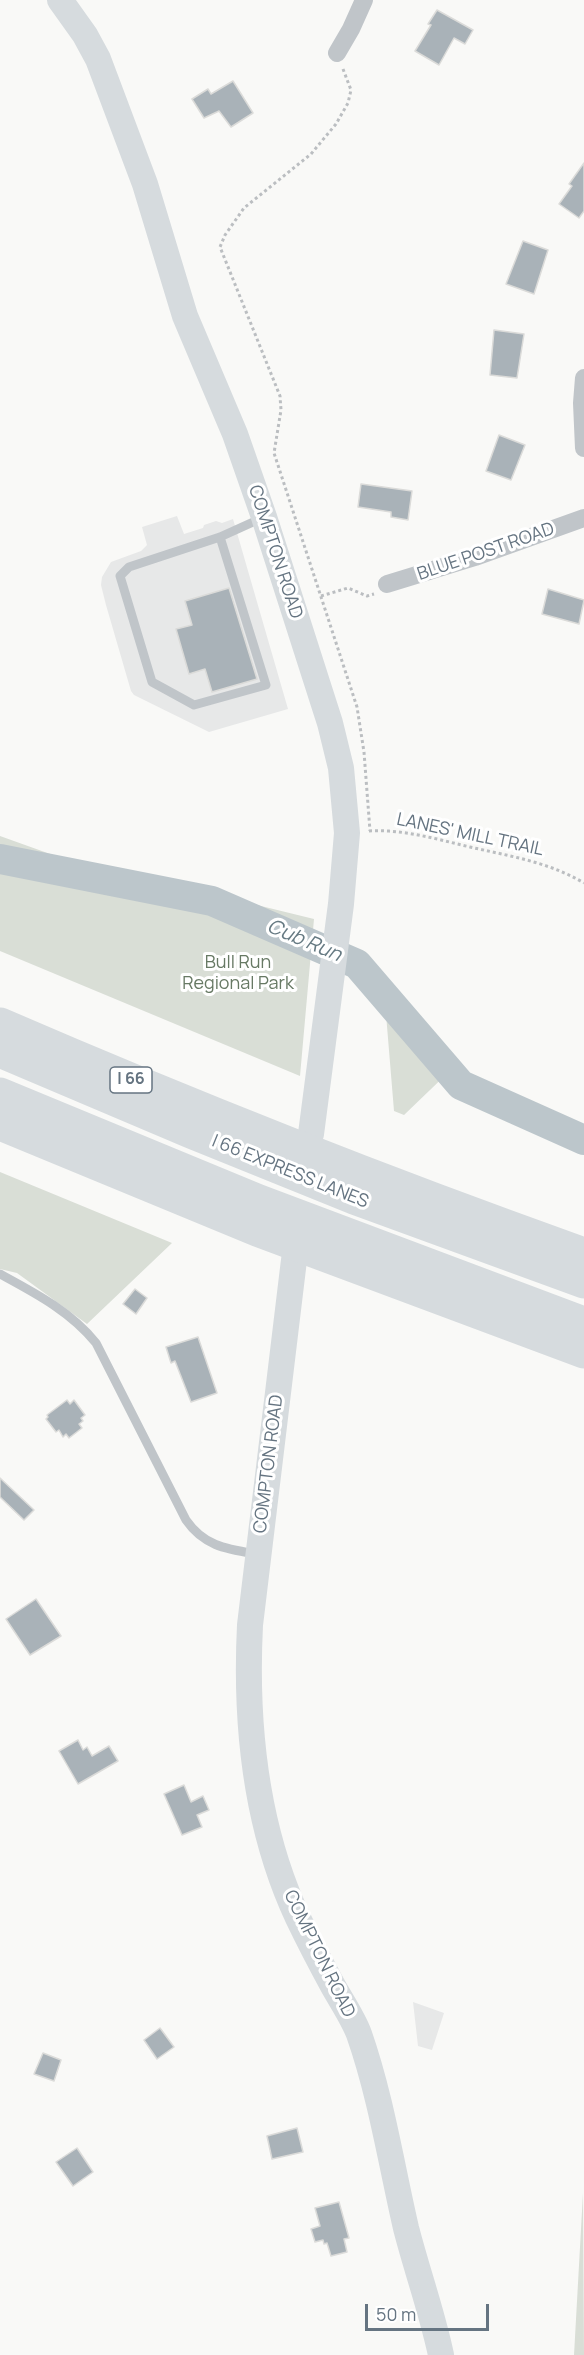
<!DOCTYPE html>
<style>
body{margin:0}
#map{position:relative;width:584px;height:2355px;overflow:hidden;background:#f9f9f7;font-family:Manrope,sans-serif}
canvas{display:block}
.scale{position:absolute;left:365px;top:2304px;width:124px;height:27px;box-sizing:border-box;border:3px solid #657481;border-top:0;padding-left:8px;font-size:18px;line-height:21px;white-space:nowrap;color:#657481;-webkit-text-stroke:4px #fff;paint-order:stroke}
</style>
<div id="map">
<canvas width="584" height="2355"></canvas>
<div class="scale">50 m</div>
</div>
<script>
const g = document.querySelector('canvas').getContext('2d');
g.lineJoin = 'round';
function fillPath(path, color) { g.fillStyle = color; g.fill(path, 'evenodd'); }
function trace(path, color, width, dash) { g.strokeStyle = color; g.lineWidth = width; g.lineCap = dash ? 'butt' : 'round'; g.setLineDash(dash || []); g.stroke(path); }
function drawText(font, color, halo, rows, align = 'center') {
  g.font = font + ' Manrope,sans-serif'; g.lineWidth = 6; g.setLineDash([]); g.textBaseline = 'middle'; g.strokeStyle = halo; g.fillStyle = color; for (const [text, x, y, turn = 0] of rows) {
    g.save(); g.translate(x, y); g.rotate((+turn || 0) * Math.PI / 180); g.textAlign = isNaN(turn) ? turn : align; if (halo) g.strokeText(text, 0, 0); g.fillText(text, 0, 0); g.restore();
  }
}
const built = new Path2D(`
 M177 516 184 534 203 528 204 525 216 521 222 523 233 519 288 709 209 732 134 695 131 691 106 605 101 585 102 577 111 562 141 551 147 545 142 527Z
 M413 2002 444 2013 432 2050 418 2046Z`);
const green = new Path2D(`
 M0 836 53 855 314 919 300 1076 0 951Z
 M385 1002 456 1065 404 1115 394 1111Z
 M0 1172 172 1243 87 1324 17 1273 0 1269Z
 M583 2193 584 2355H574Z`);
const river = new Path2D(`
 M0 859 212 901 357 964 461 1085 584 1140`);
const building = new Path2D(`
 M437 10 473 30 465 44 454 38 439 65 415 51 431 25 428 24Z
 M233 81 253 113 231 127 219 111 204 118 192 99 208 89 211 94Z
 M584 163V211L579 218 559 204 572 186 569 184Z
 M523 241 548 250 534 294 506 284Z
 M494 330 524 334 517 378 490 375Z
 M499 435 525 445 511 480 486 471Z
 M361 484 412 491 408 520 391 517V512L358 507Z
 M229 588 257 679 212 692 205 669 189 674 176 629 192 625 185 601Z
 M548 589 584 600 579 624 542 614Z
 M135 1289 147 1298 136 1314 123 1304Z
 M198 1337 217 1393 191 1402 175 1361 171 1363 166 1347Z
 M67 1400 70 1404 74 1400 85 1415 81 1418 83 1421 79 1424 82 1428 69 1438 66 1434 63 1437 59 1430 56 1432 46 1419 48 1417 47 1415Z
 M0 1478 34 1510 24 1520 0 1497Z
 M36 1599 61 1636 30 1655 6 1619Z
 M78 1740 83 1750 87 1747 92 1756 109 1746 118 1761 78 1784 59 1751Z
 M184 1785 191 1802 203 1796 209 1810 197 1815 202 1827 182 1835 164 1794Z
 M160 2028 174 2047 157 2059 144 2040Z
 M43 2053 61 2060 54 2081 34 2074Z
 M297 2128 303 2152 272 2159 267 2136Z
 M77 2148 93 2172 73 2186 56 2162Z
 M339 2202 349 2238 344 2239 347 2252 331 2256 327 2243 324 2244 323 2240 315 2242 311 2229 320 2226 315 2208Z`);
const path = new Path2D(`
 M343 69 351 90 348 103 336 124 311 154 244 208 225 235 220 247 280 396 281 410 274 453 357 707 364 752 370 831
 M321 596 348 588 367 596 374 594
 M369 831C403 829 436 839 470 847 509 856 549 862 584 883`);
const lane = new Path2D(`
 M220 537 266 685 194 705 152 682 120 576 129 567 220 537 262 518
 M0 1274C35 1293 70 1311 96 1343L186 1520C204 1546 226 1549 256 1554`);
const street = new Path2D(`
 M337 53 351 29 364 0
 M584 378 582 403 584 448
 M387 584 475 557 584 518`);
const secondary = new Path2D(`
 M60 0 85 35 98 59 145 184 185 316 235 434 264 517 330 723 341 768 347 833 341 904 311 1134
 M294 1260 250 1625C245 1725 255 1826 298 1918 309 1941 321 1964 333 1986 342 2002 353 2018 359 2034 381 2097 391 2163 406 2228 417 2271 432 2312 441 2355`);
const highway = new Path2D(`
 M0 1024C192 1107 387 1184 584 1254
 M0 1051 191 1132 354 1198 584 1282
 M0 1094 259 1201 584 1323
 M0 1124 257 1230 584 1352`);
const shields = [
 [131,1080,42]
];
const shieldNames = [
 ["I 66",131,1080]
];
const streetNames = [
 ["COMPTON ROAD",275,552,72],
 ["BLUE POST ROAD",486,552,-19],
 ["LANES' MILL TRAIL",470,835,12],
 ["I 66 EXPRESS LANES",290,1172,22],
 ["COMPTON ROAD",269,1464,-83],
 ["COMPTON ROAD",319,1954,64]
];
const parkNames = [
 ["Bull Run",238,963],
 ["Regional Park",238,984]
];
const waterNames = [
 ["Cub Run",304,941,23]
];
fillPath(built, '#e7e8e8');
fillPath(green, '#d9ded6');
trace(river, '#bcc6cb', 30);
fillPath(building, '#a9b2b8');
trace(building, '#dbdbd9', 1.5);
trace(path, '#bbbec1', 3, [3, 3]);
trace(lane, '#c0c5c9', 9);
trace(street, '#c0c5c9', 18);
trace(secondary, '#d6dbde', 26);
trace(highway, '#d6dbde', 33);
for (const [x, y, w] of shields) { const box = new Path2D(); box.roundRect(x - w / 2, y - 13, w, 26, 4.5); g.fillStyle = '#fff'; g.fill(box); trace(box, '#657481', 1.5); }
drawText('bold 16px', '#657481', null, shieldNames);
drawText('18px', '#657481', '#fff', streetNames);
drawText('18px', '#677964', '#fff', parkNames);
drawText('italic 20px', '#657982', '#fff', waterNames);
</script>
